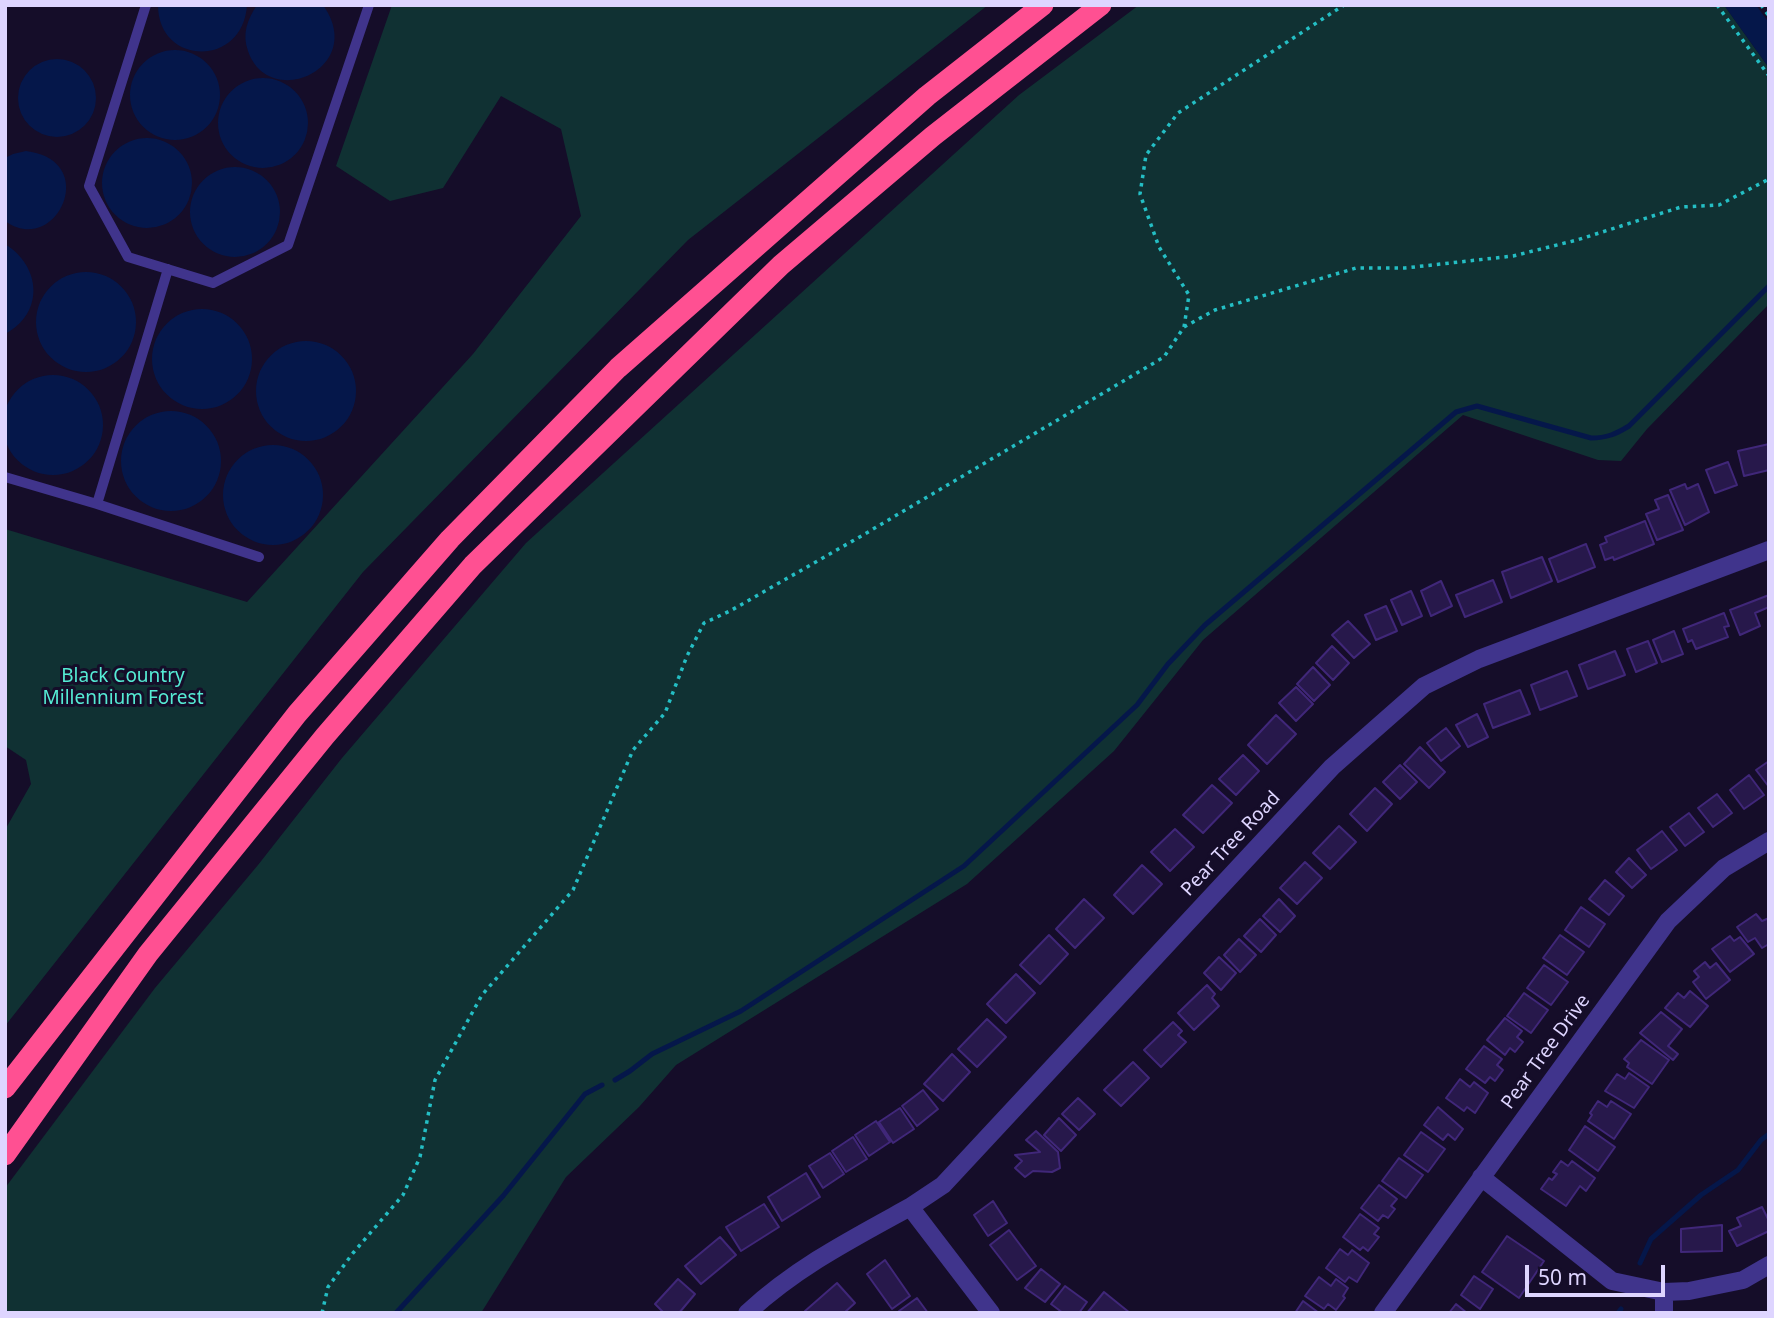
<!DOCTYPE html>
<style>
body{margin:0}
#map{position:relative;width:1774px;height:1318px;overflow:hidden;background:#150d29;font-family:"Noto Sans",sans-serif}
canvas{display:block}
.frame{position:absolute;inset:0;border:7px solid #ded5ff;pointer-events:none}
.scale{position:absolute;left:1525px;top:1265px;width:140px;height:32px;box-sizing:border-box;border:4px solid #ded5ff;border-top:0;padding-left:9px;font-size:21px;line-height:24px;white-space:nowrap;color:#ded5ff;-webkit-text-stroke:5px #150d29;paint-order:stroke}
</style>
<div id="map">
<canvas width="1774" height="1318"></canvas>
<div class="frame"></div>
<div class="scale">50 m</div>
</div>
<script>
const g = document.querySelector('canvas').getContext('2d');
g.lineJoin = 'round';
function fillPath(path, color) { g.fillStyle = color; g.fill(path, 'evenodd'); }
function trace(path, color, width, dash) { g.strokeStyle = color; g.lineWidth = width; g.lineCap = dash ? 'butt' : 'round'; g.setLineDash(dash || []); g.stroke(path); }
function drawText(font, color, halo, rows, align = 'center') {
  g.font = font + ' "Noto Sans",sans-serif'; g.lineWidth = 6; g.setLineDash([]); g.textBaseline = 'middle'; g.strokeStyle = halo; g.fillStyle = color; for (const [text, x, y, turn = 0] of rows) {
    g.save(); g.translate(x, y); g.rotate((+turn || 0) * Math.PI / 180); g.textAlign = isNaN(turn) ? turn : align; if (halo) g.strokeText(text, 0, 0); g.fillText(text, 0, 0); g.restore();
  }
}
const green = new Path2D(`
 M392 5H988L688 240 363 572 5 1026V830L31 784 26 760 5 746V529L247 602 473 354 581 216 561 129 501 96 443 188 390 201 336 166Z
 M1139 5H1724L1769 68V304L1647 429 1621 461 1598 460 1463 415 1203 640 1114 751 967 884 676 1065 639 1107 566 1177 481 1313H5V1188L155 988 258 865 342 758 526 543 1019 95Z`);
const water = new Path2D(`
 M158 5H247C243 68 158 66 158 5Z
 M257 5H323C368 68 269 112 248 51 242 34 247 20 257 5Z
 M1724 5H1756L1769 23V68Z
 M130 95a45 45 0 1 1 90 0a45 45 0 1 1-90 0Z
 M18 98a39 39 0 1 1 78 0a39 39 0 1 1-78 0Z
 M218 123a45 45 0 1 1 90 0a45 45 0 1 1-90 0Z
 M102 183a45 45 0 1 1 90 0a45 45 0 1 1-90 0Z
 M26 151C102 160 56 258 5 221V158L13 154Z
 M190 212a45 45 0 1 1 90 0a45 45 0 1 1-90 0Z
 M5 244C41 266 45 313 5 334Z
 M36 322a50 50 0 1 1 100 0a50 50 0 1 1-100 0Z
 M152 359a50 50 0 1 1 100 0a50 50 0 1 1-100 0Z
 M256 391a50 50 0 1 1 100 0a50 50 0 1 1-100 0Z
 M3 425a50 50 0 1 1 100 0a50 50 0 1 1-100 0Z
 M121 461a50 50 0 1 1 100 0a50 50 0 1 1-100 0Z
 M223 495a50 50 0 1 1 100 0a50 50 0 1 1-100 0Z`);
const stream = new Path2D(`
 M615 1080 630 1071 652 1054 741 1011 964 866 1137 705 1168 664 1205 625 1456 412 1477 406 1591 438C1607 438 1616 434 1629 426L1769 286
 M1640 1263 1651 1239 1701 1195 1738 1170 1761 1140 1769 1134
 M396 1313 503 1196 585 1094 602 1085
 M1618 1313 1621 1309`);
const building = new Path2D(`
 M1769 444V470L1744 476 1738 451Z
 M1728 462 1737 485 1715 493 1706 470Z
 M1685 484 1687 489 1698 484 1709 512 1685 525 1670 490Z
 M1668 495 1683 530 1657 540 1646 514 1659 509 1655 500Z
 M1645 521 1654 544 1614 560 1613 557 1605 560 1600 545 1607 542 1605 537Z
 M1586 544 1595 567 1558 582 1549 559Z
 M1542 557 1552 581 1511 598 1502 572Z
 M1493 580 1502 602 1465 617 1456 595Z
 M1441 581 1452 606 1431 616 1421 591Z
 M1411 591 1422 616 1402 625 1391 600Z
 M1769 595V607L1755 613 1760 626 1740 635 1730 610Z
 M1386 606 1397 631 1376 640 1365 615Z
 M1724 613 1729 626 1724 627 1728 637 1696 649 1692 640 1688 642 1683 629Z
 M1348 621 1370 644 1354 658 1332 635Z
 M1674 631 1683 654 1662 662 1653 640Z
 M1648 641 1657 663 1636 672 1627 649Z
 M1332 646 1349 663 1333 680 1316 663Z
 M1615 651 1625 675 1588 689 1579 665Z
 M1313 667 1330 685 1314 701 1297 684Z
 M1567 671 1577 696 1540 710 1531 685Z
 M1296 687 1313 704 1296 721 1279 703Z
 M1520 690 1530 714 1493 728 1484 704Z
 M1477 714 1488 737 1468 747 1456 725Z
 M1276 715 1296 734 1267 764 1248 745Z
 M1446 728 1460 746 1441 761 1427 743Z
 M1420 747 1445 772 1429 788 1404 764Z
 M1243 755 1259 771 1236 795 1219 779Z
 M1769 761V787L1756 770Z
 M1400 765 1417 782 1400 799 1383 782Z
 M1749 775 1764 795 1744 809 1730 790Z
 M1212 785 1232 803 1203 833 1183 815Z
 M1375 788 1392 804 1367 831 1350 814Z
 M1717 794 1732 813 1713 827 1698 808Z
 M1689 813 1704 832 1685 846 1670 827Z
 M1339 826 1356 842 1330 869 1313 853Z
 M1175 829 1194 847 1170 871 1151 852Z
 M1662 831 1677 850 1651 869 1637 850Z
 M1629 858 1646 875 1632 888 1616 872Z
 M1305 862 1322 878 1297 904 1280 888Z
 M1142 865 1162 884 1133 914 1114 895Z
 M1605 880 1624 896 1609 915 1589 899Z
 M1084 899 1104 918 1075 948 1056 929Z
 M1279 899 1295 916 1280 932 1263 916Z
 M1581 907 1605 924 1589 947 1565 930Z
 M1756 914 1762 921 1769 918V944L1762 948 1755 938 1748 942 1737 927Z
 M1260 919 1276 935 1261 952 1244 936Z
 M1049 935 1068 954 1040 984 1020 965Z
 M1560 935 1584 952 1567 975 1543 958Z
 M1730 936 1734 941 1740 937 1754 954 1730 972 1712 949Z
 M1239 939 1256 955 1240 972 1224 955Z
 M1219 957 1236 973 1221 990 1204 973Z
 M1705 962 1710 968 1716 963 1730 980 1706 999 1693 982 1699 977 1694 971Z
 M1544 965 1568 982 1551 1005 1527 988Z
 M1016 974 1035 993 1006 1023 987 1004Z
 M1207 985 1215 994 1212 998 1219 1006 1194 1030 1178 1013Z
 M1690 991 1708 1006 1690 1027 1665 1008 1678 993 1684 998Z
 M1524 993 1548 1010 1531 1033 1507 1016Z
 M1661 1012 1682 1029 1668 1046 1678 1054 1673 1060 1640 1033Z
 M1505 1018 1522 1031 1517 1037 1523 1042 1515 1052 1510 1048 1505 1055 1487 1040Z
 M987 1019 1006 1037 977 1067 958 1049Z
 M1173 1022 1182 1031 1178 1035 1186 1042 1161 1067 1144 1050Z
 M1641 1040 1669 1060 1652 1084 1627 1067 1629 1063 1624 1059Z
 M1484 1046 1502 1059 1497 1065 1503 1070 1495 1081 1490 1077 1485 1083 1466 1069Z
 M952 1054 970 1072 943 1101 924 1084Z
 M1133 1062 1149 1078 1121 1106 1104 1090Z
 M1629 1073 1649 1087 1634 1108 1605 1091 1617 1074 1625 1079Z
 M1460 1079 1470 1087 1474 1082 1488 1093 1475 1113 1467 1107 1464 1111 1446 1098Z
 M923 1090 938 1109 917 1126 902 1106Z
 M1078 1098 1095 1114 1079 1130 1062 1114Z
 M1598 1101 1607 1107 1611 1101 1631 1114 1614 1139 1588 1121 1592 1115 1590 1113Z
 M1438 1107 1463 1129 1455 1140 1448 1134 1443 1140 1424 1125Z
 M900 1108 914 1129 893 1143 879 1122Z
 M1059 1118 1076 1135 1061 1151 1044 1135Z
 M876 1121 890 1142 869 1156 855 1135Z
 M1585 1126 1615 1147 1598 1171 1569 1150Z
 M1036 1131 1058 1152 1060 1168 1052 1172 1033 1171 1025 1177 1015 1168 1022 1161 1015 1155 1040 1152 1026 1140Z
 M1421 1132 1445 1149 1428 1172 1404 1155Z
 M853 1137 867 1159 846 1172 832 1151Z
 M830 1153 844 1174 823 1188 809 1166Z
 M1399 1158 1423 1175 1406 1198 1382 1181Z
 M1561 1161 1568 1166 1572 1161 1595 1178 1586 1191 1580 1186 1566 1206 1541 1189 1549 1178 1552 1180 1557 1174 1553 1172Z
 M806 1173 820 1197 782 1221 768 1197Z
 M1379 1185 1397 1199 1391 1206 1395 1209 1388 1218 1383 1215 1378 1221 1361 1208Z
 M993 1201 1007 1223 988 1236 974 1215Z
 M764 1204 779 1227 741 1251 726 1227Z
 M1762 1207 1769 1221V1231L1737 1246 1729 1231 1741 1226 1737 1218Z
 M1360 1214 1379 1228 1374 1234 1379 1237 1368 1251 1363 1247 1360 1250 1343 1237Z
 M1722 1225V1251L1681 1252V1229Z
 M1009 1230 1036 1266 1017 1280 990 1245Z
 M1507 1236 1544 1261 1519 1298 1482 1272Z
 M720 1237 736 1255 701 1284 685 1266Z
 M1340 1249 1348 1255 1352 1250 1369 1263 1357 1282 1349 1277 1345 1282 1326 1268Z
 M885 1260 910 1296 892 1309 867 1274Z
 M1041 1269 1060 1284 1045 1302 1025 1288Z
 M1474 1276 1493 1289 1480 1309 1461 1295Z
 M1319 1277 1331 1286 1336 1279 1348 1288 1343 1296 1345 1298 1336 1310 1328 1304 1324 1309 1305 1296Z
 M678 1279 695 1294 679 1313H664L655 1304Z
 M837 1283 855 1303 844 1313H806L805 1311Z
 M1065 1286 1087 1302 1079 1313H1063L1051 1304Z
 M1104 1292 1130 1313H1087Z
 M917 1298 928 1313H900L899 1311Z
 M1303 1301 1319 1313H1295Z
 M1456 1304 1467 1313H1449Z`);
const path = new Path2D(`
 M1717 5 1769 76
 M1761 5 1769 16
 M1184 327 1215 310 1356 268H1405L1513 256 1577 240 1681 207 1719 205 1769 179
 M322 1313 328 1287 353 1253 403 1195 420 1157 435 1080 482 995 573 890 633 750 665 713 687 656 704 623 730 611 863 535 1164 357 1184 327 1189 295 1159 247 1140 194 1146 155 1178 113 1344 5`);
const service = new Path2D(`
 M146 5 89 186 128 257 213 283 288 245 369 5
 M5 477 97 504 168 269
 M97 504 259 557`);
const minor = new Path2D(`
 M1481 1177 1612 1281 1664 1292 1689 1291 1743 1280 1769 1265
 M747 1313C797 1267 850 1240 910 1207
 M991 1313 910 1207 943 1185 1332 767 1424 686 1479 659 1769 550
 M1383 1313 1668 921 1724 868 1769 841
 M1664 1313V1292`);
const motorway = new Path2D(`
 M5 1088 297 714 450 539 618 368 927 96 1043 5
 M5 1155 148 954 325 736 473 565 781 265 933 136 1101 5`);
const parkNames = [
 ["Black Country",123,677],
 ["Millennium Forest",123,699]
];
const streetNames = [
 ["Pear Tree Road",1231,844,-47],
 ["Pear Tree Drive",1546,1052,-54]
];
fillPath(green, '#103133');
fillPath(water, '#05174a');
trace(stream, '#05174a', 5);
fillPath(building, '#27184b');
trace(building, '#402779', 2);
trace(path, '#24bec4', 3.5, [3.5, 5]);
trace(service, '#40348c', 10);
trace(minor, '#40348c', 18);
trace(motorway, '#ff5092', 21);
drawText('19px', '#55ebd4', '#150d29', parkNames);
drawText('19px', '#ded5ff', '#150d29', streetNames);
</script>
